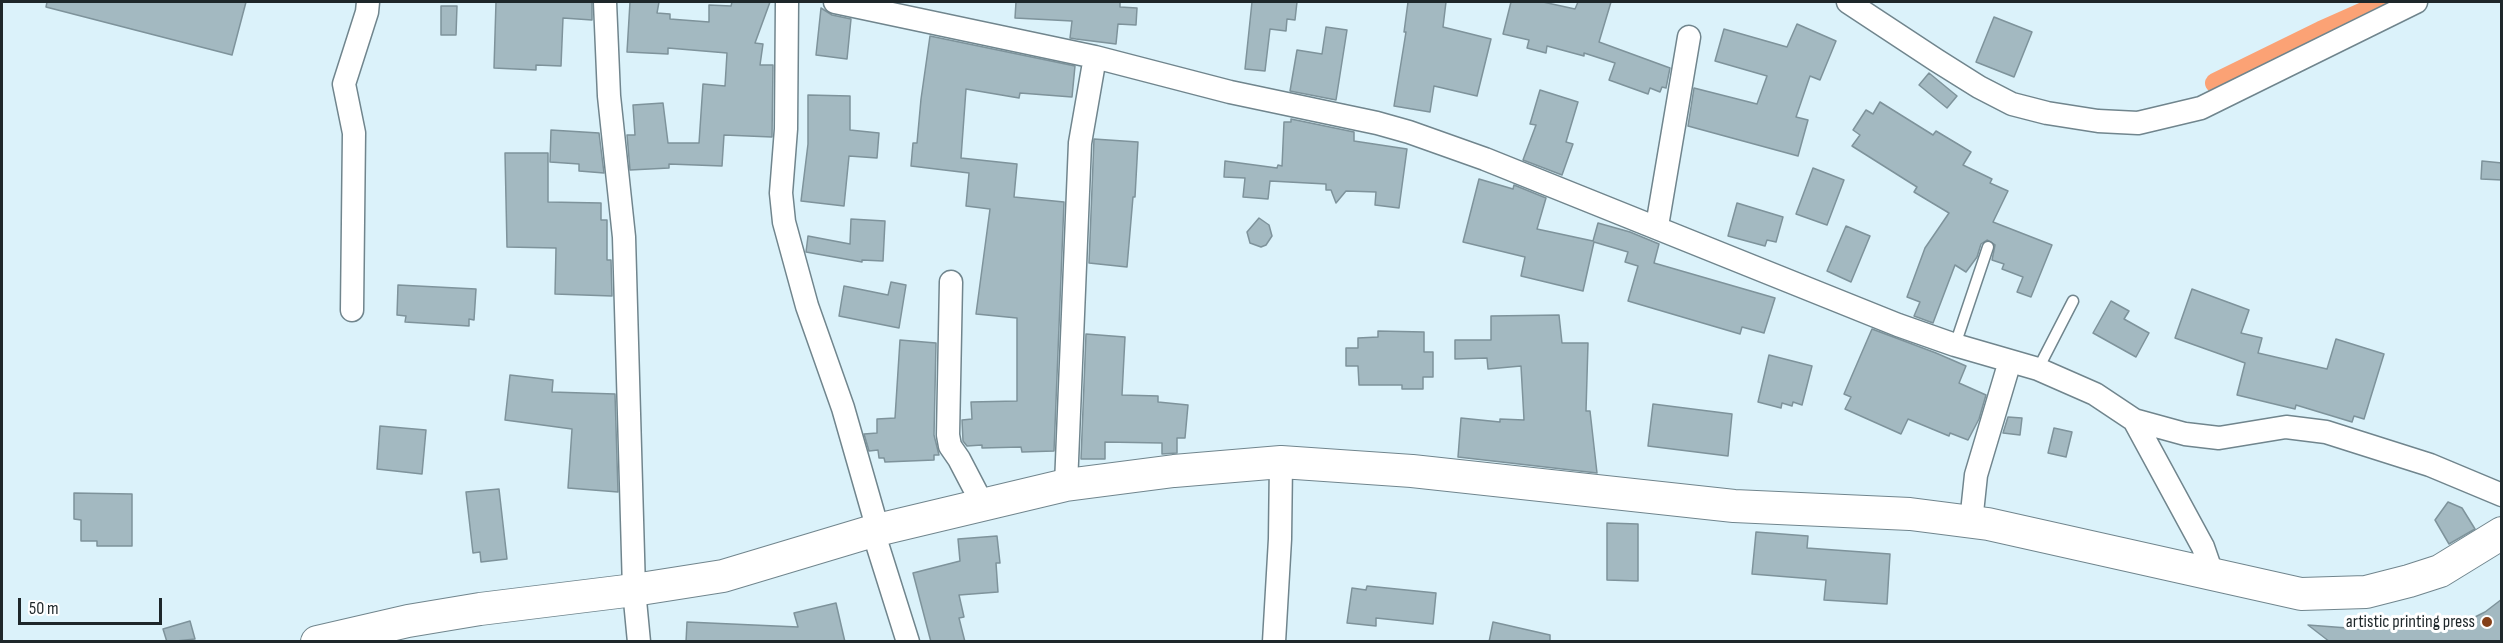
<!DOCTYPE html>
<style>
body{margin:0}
#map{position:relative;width:2503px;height:643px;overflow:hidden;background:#dbf2fa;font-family:"Sofia Sans Condensed",sans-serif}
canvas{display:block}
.frame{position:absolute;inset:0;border:3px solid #1e272a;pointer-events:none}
.scale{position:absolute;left:18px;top:598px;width:144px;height:27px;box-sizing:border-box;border:3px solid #1e272a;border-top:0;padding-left:8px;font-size:18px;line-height:21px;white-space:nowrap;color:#1e272a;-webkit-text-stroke:4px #fff;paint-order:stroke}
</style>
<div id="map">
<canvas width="2503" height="643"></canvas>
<div class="frame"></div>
<div class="scale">50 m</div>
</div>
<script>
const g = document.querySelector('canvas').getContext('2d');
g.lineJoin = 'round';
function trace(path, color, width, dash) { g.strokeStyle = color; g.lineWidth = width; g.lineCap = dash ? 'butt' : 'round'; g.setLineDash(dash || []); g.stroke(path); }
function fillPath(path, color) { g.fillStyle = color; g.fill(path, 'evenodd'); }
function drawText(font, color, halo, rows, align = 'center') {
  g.font = font + ' "Sofia Sans Condensed",sans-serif'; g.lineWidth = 6; g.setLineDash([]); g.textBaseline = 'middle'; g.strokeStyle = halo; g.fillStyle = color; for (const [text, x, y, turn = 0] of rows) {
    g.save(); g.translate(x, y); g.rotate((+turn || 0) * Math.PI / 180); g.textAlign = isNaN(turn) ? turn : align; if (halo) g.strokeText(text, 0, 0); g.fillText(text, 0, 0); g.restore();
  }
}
const canal = new Path2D(`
 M2215 83 2321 31 2386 2`);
const building = new Path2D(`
 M47 2H246L232 55 46 7Z
 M496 2H592V20L563 18 561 66 536 65V70L494 68Z
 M630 2H659L657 13 670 14V19L709 22V5L731 6 732 2H770L755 43 763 44 760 65H773L772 137 724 135 722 166 669 164V168L630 170 627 135H635L633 105 663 103 668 143H699L703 84 725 86 727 53 668 48V54L627 52Z
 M1016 2H1120V7L1137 8 1136 25 1118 24 1116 44 1076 39 1070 38 1072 21 1015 18Z
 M1252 2H1297L1295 20 1287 19 1286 31 1270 29 1265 71 1245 69Z
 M1408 2H1446L1443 27 1491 39 1477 96 1434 86 1430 112 1394 106 1406 32H1404Z
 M1511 2H1543L1575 9 1578 2H1611L1599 42 1670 68 1666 88 1662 87 1660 92 1650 88 1648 94 1609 80 1615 63 1584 53V56L1547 46 1546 53 1527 48 1529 40 1503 34Z
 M441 6H457L456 35H441Z
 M821 8 832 15 851 19 847 59 816 55Z
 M1994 17 2032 32 2014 77 1976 62Z
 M1797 24 1836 41 1820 80 1810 76 1796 117 1808 120 1798 156 1688 126 1694 88 1757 104 1767 76 1715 61 1724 29 1787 47Z
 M1326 27 1347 30 1336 100 1290 91 1297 50 1322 54Z
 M930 36 1075 66 1072 97 1020 93 1019 98 966 89 961 158 1017 164 1014 197 1064 202 1054 451 1022 452 1021 447 982 448V445L967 446 963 441 962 420 972 419 971 402 1017 401V318L976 314 990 209 966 206 969 173 911 166 913 143H917L921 99Z
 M1929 73 1957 96 1947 108 1919 85Z
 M1540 90 1578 102 1566 142 1573 144 1562 175 1523 160 1536 125 1530 124Z
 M808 95 850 96V130L879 133 877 158 849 156 844 206 801 201 808 144Z
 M1880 102 1933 135 1936 131 1971 152 1963 165 1992 179 1990 183 2008 191 1993 222 2052 245 2031 297 2017 292 2023 277 2002 269 2004 264 1992 260 1995 245 1987 240 1981 244 1977 257 1966 272 1955 265 1933 323 1914 316 1920 302 1907 297 1925 248 1949 213 1914 192 1917 187 1852 146 1860 135 1853 130 1866 110 1873 114Z
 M1291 119 1354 132V141L1407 149 1399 208 1375 205 1376 192 1346 191 1336 203 1331 190H1326V184L1270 181 1268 199 1243 197 1245 178 1224 177 1225 161 1277 168 1278 165 1282 166 1284 122H1291Z
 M551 130 599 133 604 173 579 171V164L550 162Z
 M1094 139 1138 142 1135 197H1133L1127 267 1089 263Z
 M505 153H548V202L601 203V220H607V260H611L612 296 555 294 556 248 507 247Z
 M2482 161 2502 163V180L2481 179Z
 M1813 168 1844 180 1827 225 1796 214Z
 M1479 179 1513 189 1514 185 1546 198 1537 229 1593 241 1598 223 1630 232 1659 244 1654 263 1775 298 1764 333 1742 327 1740 334 1628 301 1638 266 1625 262 1628 252 1594 242 1583 291 1521 276 1525 257 1463 242Z
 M1737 203 1783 217 1776 242 1767 240 1765 246 1728 236Z
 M1259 218 1269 225 1272 236 1266 245 1261 247 1250 243 1247 232Z
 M851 219 885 221 883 261 862 260V262L806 252 808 236 850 244Z
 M1846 226 1870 236 1851 282 1827 271Z
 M891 282 906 285 899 328 839 316 844 286 888 295Z
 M398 285 476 289 474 320 469 319V326L405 322 406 316 397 315Z
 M2192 289 2249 310 2241 333 2262 338 2258 353 2327 369 2336 339 2384 354 2364 419 2354 416 2352 422 2296 405 2295 409 2237 395 2245 363 2175 338Z
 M2111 301 2129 311 2124 319 2149 333 2136 357 2093 333Z
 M1559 315 1562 343H1588L1586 411H1590L1597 473 1458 457 1461 418 1500 422V419L1524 420 1521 366 1488 369 1487 358 1455 359V340H1491V316Z
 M1872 329 1936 353 1966 366 1959 383 1986 395 1979 419 1968 440 1950 433 1949 436 1908 419 1901 434 1845 409 1851 397 1844 394Z
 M1378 331 1424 332V352H1433V377H1423V389H1402V385H1359L1358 366H1346V348H1358V338L1378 337Z
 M1086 334 1125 337 1122 395 1158 396V402L1188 405 1185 438H1177V453L1162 454V443L1105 442V459H1081Z
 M900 340 936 343 934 435 939 455H934V460L885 462 884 458H879L878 450 869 451 864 434 877 433V419L895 418Z
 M1769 355 1812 366 1802 405 1793 402 1792 406 1782 403 1781 408 1758 402Z
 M510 375 553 380 552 392 615 394 618 492 568 488 572 429 505 420Z
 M1653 404 1732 414 1728 456 1648 446Z
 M2008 417 2022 418 2020 435 2003 433Z
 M380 426 426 430 422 474 377 469Z
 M2054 428 2072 432 2066 457 2048 453Z
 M499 489 507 559 481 562 480 552 473 553 466 492Z
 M74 493 132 494V546H97V541H81V520L74 519Z
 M2448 502 2462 508 2475 529 2449 544 2435 520Z
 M1607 523 1638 524V581L1607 580Z
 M1756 532 1808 536 1807 548 1890 554 1887 604 1824 600 1826 580 1752 574Z
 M997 536 1000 563H996L998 592 959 595 964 617 959 618 965 642H931L913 573 960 561 958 539Z
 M1367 586 1436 593 1433 624 1376 618V626L1347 623 1352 588 1366 590Z
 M2502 599V642H2330L2308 625 2361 629 2397 627 2435 617 2441 631 2455 627 2485 612Z
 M836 603 845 642H686L687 622 798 627 794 613Z
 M190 621 195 639 167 642 163 629Z
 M1493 622 1550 635V642H1489Z`);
const lane = new Path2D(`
 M1955 345 1988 247
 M2038 369 2073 301`);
const street = new Path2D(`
 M605 2 609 96 624 237 634 590 639 642
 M787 2 786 129 781 193 784 222 807 306 843 408 878 530
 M835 2 1095 57 1230 92 1377 123 1409 132 1485 159 1898 325 1955 345 2038 369 2095 394 2134 420 2203 547 2213 576
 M1848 2 1936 60 1979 87 2012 104 2047 113 2098 121 2138 123 2201 108 2416 2
 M1657 226 1689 37
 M951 282 948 435 950 446 959 459 983 505
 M352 310 354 133 344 84 367 12 368 2
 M2134 420 2185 434 2219 438 2286 427 2326 432 2430 465 2502 495
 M1066 485 1080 143 1095 57
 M1971 522 1976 475 2010 361
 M873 531 908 642
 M1274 642 1280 539 1281 462`);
const secondary = new Path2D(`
 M317 642 408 621 480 609 634 590 723 576 873 531 1066 485 1174 471 1281 462 1412 471 1734 506 1910 514 1988 524 2301 594 2366 592 2409 581 2440 571 2502 533`);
const markers = [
 [2487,622,6,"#854019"]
];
const poiNames = [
 ["artistic printing press",2475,622]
];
trace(canal, '#fba275', 20);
fillPath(building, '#a3b9c1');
trace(building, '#7e939b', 1.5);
trace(lane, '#70858d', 13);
trace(street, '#70858d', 25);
trace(secondary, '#70858d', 34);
trace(lane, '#fff', 10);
trace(street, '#fff', 22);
trace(secondary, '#fff', 32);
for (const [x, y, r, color] of markers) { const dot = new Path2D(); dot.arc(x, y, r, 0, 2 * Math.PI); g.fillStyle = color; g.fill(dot); trace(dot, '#fff', 2); }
drawText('18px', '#1e272a', '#fff', poiNames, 'right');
</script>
